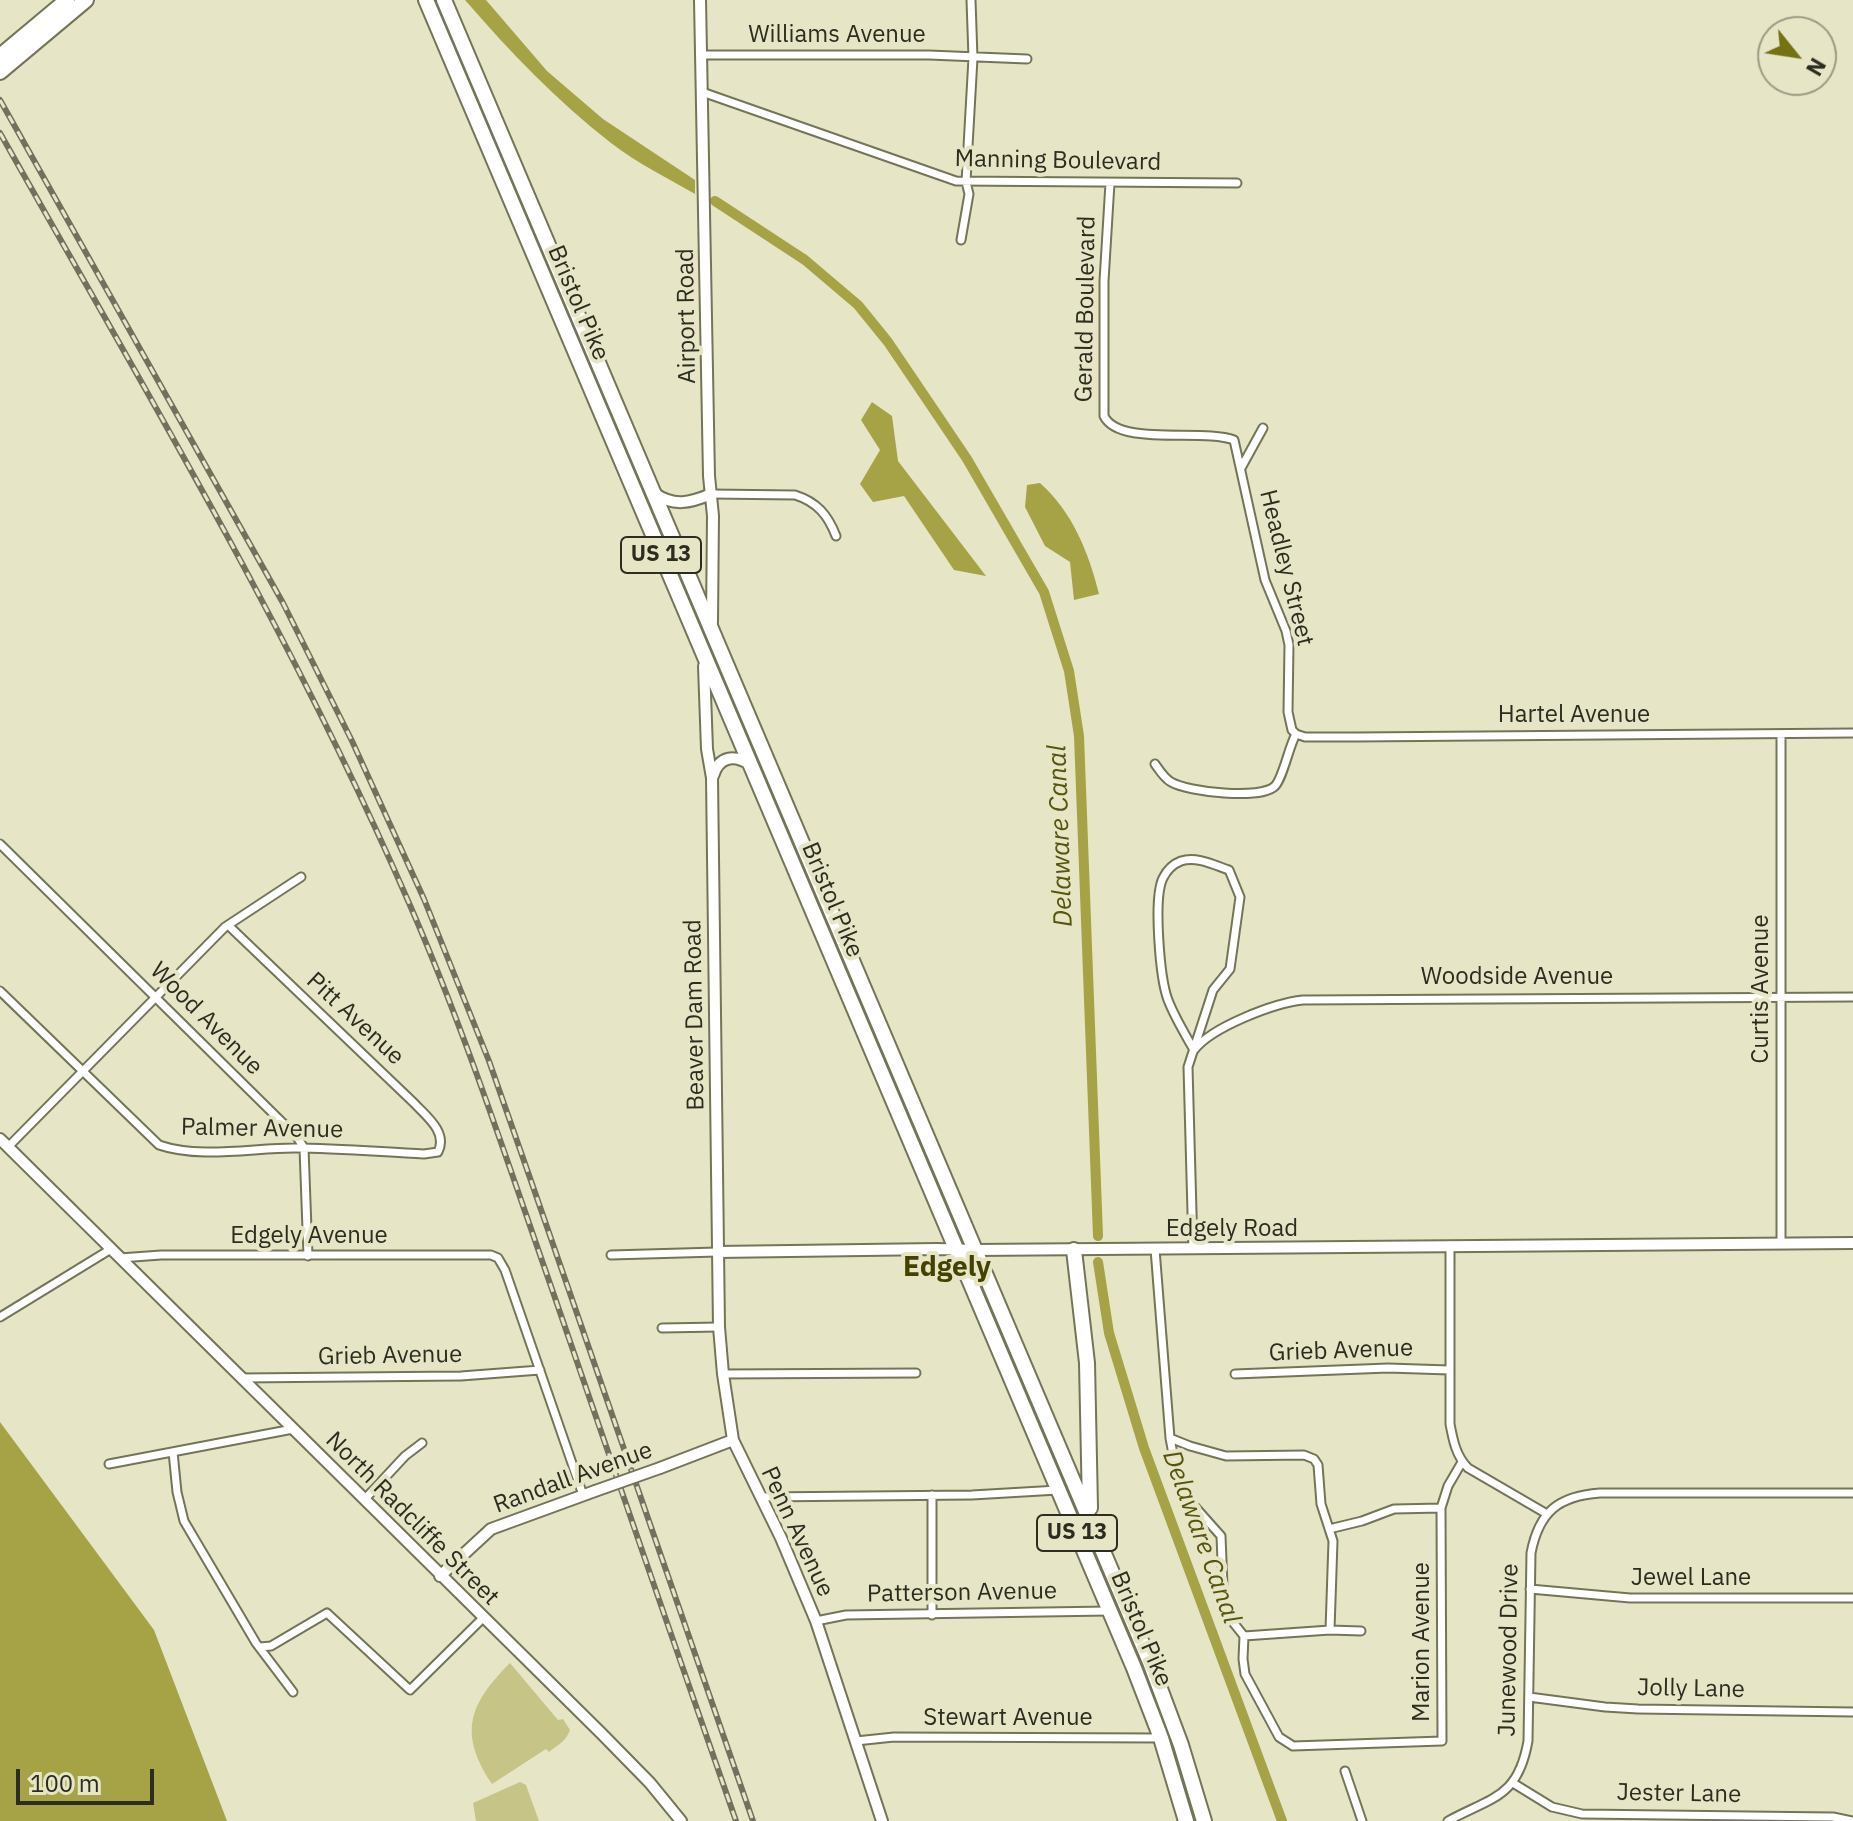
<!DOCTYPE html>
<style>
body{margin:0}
#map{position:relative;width:1853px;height:1821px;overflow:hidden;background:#e6e6c7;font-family:"IBM Plex Sans",sans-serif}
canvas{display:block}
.north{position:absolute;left:1757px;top:16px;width:80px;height:80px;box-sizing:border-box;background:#e6e6c7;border:2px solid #9c9c84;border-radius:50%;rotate:120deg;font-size:22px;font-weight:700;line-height:32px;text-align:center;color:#2c2c20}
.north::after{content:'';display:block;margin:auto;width:28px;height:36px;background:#757214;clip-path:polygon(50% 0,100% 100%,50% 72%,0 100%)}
.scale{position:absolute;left:16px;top:1769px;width:138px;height:36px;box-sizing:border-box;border:4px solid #2c2c20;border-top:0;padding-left:10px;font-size:24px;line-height:28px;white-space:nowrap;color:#2c2c20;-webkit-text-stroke:6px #e6e6c7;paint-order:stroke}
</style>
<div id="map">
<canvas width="1853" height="1821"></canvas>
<div class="north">N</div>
<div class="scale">100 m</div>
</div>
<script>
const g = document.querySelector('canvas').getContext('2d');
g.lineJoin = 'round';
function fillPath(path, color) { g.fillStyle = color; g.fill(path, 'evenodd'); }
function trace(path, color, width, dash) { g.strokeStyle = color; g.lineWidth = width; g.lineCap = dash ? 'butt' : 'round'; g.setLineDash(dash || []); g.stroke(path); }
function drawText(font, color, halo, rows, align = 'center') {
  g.font = font + ' "IBM Plex Sans",sans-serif'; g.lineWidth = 8; g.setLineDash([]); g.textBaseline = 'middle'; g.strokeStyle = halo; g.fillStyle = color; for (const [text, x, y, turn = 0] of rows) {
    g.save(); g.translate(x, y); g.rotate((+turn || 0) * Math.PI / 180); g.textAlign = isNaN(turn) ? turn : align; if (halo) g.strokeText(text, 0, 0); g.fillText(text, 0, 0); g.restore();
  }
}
const green = new Path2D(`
 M510 1663 558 1720 563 1719 570 1730C566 1742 557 1745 549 1752L546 1749 492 1784C458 1733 469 1704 510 1663Z
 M520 1782 526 1785 539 1821H476L473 1803Z`);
const water = new Path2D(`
 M465 0H486L547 71 603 119 695 180V194C667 178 637 163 611 143 556 100 511 53 465 0Z
 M872 402 892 416 898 461 986 576 954 570 904 496 873 502 860 484 880 450 861 420Z
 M1040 483C1072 511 1089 553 1099 594L1074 600 1070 562 1045 546 1025 507 1027 485Z
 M0 1422 154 1630 227 1821H0Z`);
const canal = new Path2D(`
 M715 201 805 260 858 305 888 342 934 410 967 459 1044 592 1069 671 1079 736 1098 1236
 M1098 1262 1109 1333 1144 1448 1282 1821`);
const street = new Path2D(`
 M701 55H929L1027 59
 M702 92 956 181 1237 183
 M1110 183 1104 281V416C1119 447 1203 428 1234 440L1265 580 1286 631 1289 645 1288 712 1292 730 1296 734
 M961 240 969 194 966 182 973 58 971 0
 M1241 468 1263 428
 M711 494 795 495C817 502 828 515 836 536
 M1296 734 1305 737H1357L1853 733
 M1781 734V1244
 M1155 764C1160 771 1164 778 1171 782 1188 792 1261 800 1275 786 1283 778 1289 746 1296 734
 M0 844 297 1137 304 1148 308 1256
 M0 991 159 1145C200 1159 252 1148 294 1148 338 1148 381 1152 424 1154L438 1152C448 1132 426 1116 414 1103L229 926
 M1194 1050C1212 1027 1274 1003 1303 1000L1853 997
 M8 1147 225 927 301 877
 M1450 1246V1424C1453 1440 1456 1456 1468 1468L1547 1514
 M1155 1249 1170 1438 1176 1470 1188 1499 1221 1536 1224 1611 1244 1636
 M1193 1249 1188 1067 1213 990 1230 969 1240 897 1229 870C1214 865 1197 856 1181 861 1173 864 1167 870 1163 878 1153 898 1160 979 1168 1000 1175 1018 1185 1034 1194 1050
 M611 1255 717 1252
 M120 1258 161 1255H491L498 1258 505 1270 583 1495
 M0 1317 111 1249
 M662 1328 719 1327
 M723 1374 916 1373
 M1235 1374 1388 1368 1449 1370
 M241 1378 461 1376 540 1370
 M1170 1438 1190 1446 1226 1456 1304 1455 1314 1459 1318 1465 1321 1504 1333 1541 1330 1630
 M173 1452 177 1492 184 1521 256 1643 293 1692
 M109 1464 293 1429
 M761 1497 972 1495 1058 1490
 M364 1500 405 1456 422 1443
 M1329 1529 1362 1521 1394 1509 1441 1508
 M1530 1589 1630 1598H1853
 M932 1615V1495
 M816 1621 846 1615 1109 1611
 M1361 1631 1330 1630 1244 1636 1243 1659 1245 1674 1279 1737 1293 1746 1442 1741 1441 1508 1448 1486 1462 1462
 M260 1647 271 1646 327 1613 410 1690 483 1618
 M1529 1697 1605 1707 1638 1709 1853 1712
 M856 1741 894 1737 1161 1738
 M1345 1771 1362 1821
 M1513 1783 1552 1807 1582 1814 1833 1817 1852 1821
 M1448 1821C1492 1797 1518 1798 1528 1741L1531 1553C1539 1512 1558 1496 1600 1493H1853`);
const secondary = new Path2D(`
 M700 0 709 476 713 516 712 622
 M654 493C674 507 690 503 711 494
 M704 666 707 749 712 778 719 1327 723 1374 733 1440 781 1538 816 1621 882 1821
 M713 776C719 756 734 754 751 765
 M0 1139 602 1734 650 1783 681 1821
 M717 1252 937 1249 975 1250 1853 1243
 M660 1468 733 1440
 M440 1576 491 1529 595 1491`);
const highway = new Path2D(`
 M426 0 1134 1668 1161 1738 1186 1821
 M444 0 1150 1662 1181 1745 1204 1821
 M0 56 67 0
 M0 72 86 0
 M1074 1250 1087 1363 1090 1508`);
const rail = new Path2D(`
 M0 100 283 603 352 741 424 899 489 1061 530 1178 753 1821
 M0 133C143 387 293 636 409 903 465 1031 508 1164 554 1295 614 1470 675 1646 736 1821`);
const secondaryBridge = new Path2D(`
 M595 1491 660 1468`);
const shields = [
 [661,555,80],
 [1077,1533,80]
];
const shieldNames = [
 ["US 13",661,555],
 ["US 13",1077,1533]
];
const streetNames = [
 ["Williams Avenue",837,35],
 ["Manning Boulevard",1058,161,1],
 ["Bristol Pike",578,303,67],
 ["Gerald Boulevard",1086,309,-89],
 ["Airport Road",687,316,-91],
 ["Headley Street",1286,568,76],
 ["Hartel Avenue",1574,715],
 ["Bristol Pike",832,900,67],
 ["Woodside Avenue",1517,977],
 ["Curtis Avenue",1761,989,-90],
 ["Beaver Dam Road",695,1015,-91],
 ["Wood Avenue",206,1019,45],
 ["Pitt Avenue",355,1019,43],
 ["Palmer Avenue",262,1129,1],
 ["Edgely Road",1232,1229],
 ["Edgely Avenue",309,1236],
 ["Grieb Avenue",1341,1351,-2],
 ["Grieb Avenue",390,1356,-1],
 ["Randall Avenue",573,1478,-20],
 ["North Radcliffe Street",412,1519,45],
 ["Penn Avenue",797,1532,65],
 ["Jewel Lane",1691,1578],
 ["Patterson Avenue",962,1593,-1],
 ["Bristol Pike",1141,1629,67],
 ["Marion Avenue",1422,1642,-90],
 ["Junewood Drive",1509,1650,-89],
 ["Jolly Lane",1691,1689,1],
 ["Stewart Avenue",1008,1718],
 ["Jester Lane",1679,1794,1]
];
const waterNames = [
 ["Delaware Canal",1061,836,-92],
 ["Delaware Canal",1201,1537,70]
];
const quarterNames = [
 ["Edgely",947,1268]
];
fillPath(green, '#c6c587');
fillPath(water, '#a6a347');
trace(canal, '#a6a347', 10);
trace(street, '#747458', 11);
trace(secondary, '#747458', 14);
trace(highway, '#747458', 18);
trace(street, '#fff', 7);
trace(secondary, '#fff', 10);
trace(highway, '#fff', 14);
trace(rail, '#71715e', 6);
trace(rail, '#e6e6c7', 3, [9]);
trace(secondaryBridge, '#747458', 14, []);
trace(secondaryBridge, '#fff', 10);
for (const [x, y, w] of shields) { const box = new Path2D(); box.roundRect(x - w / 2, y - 18, w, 36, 6); g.fillStyle = '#e6e6c7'; g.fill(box); trace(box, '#2c2c20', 2); }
drawText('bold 22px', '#2c2c20', null, shieldNames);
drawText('24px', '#2c2c20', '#e6e6c7', streetNames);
drawText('italic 26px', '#57540e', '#e6e6c7', waterNames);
drawText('bold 28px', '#454200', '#e6e6c7', quarterNames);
</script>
